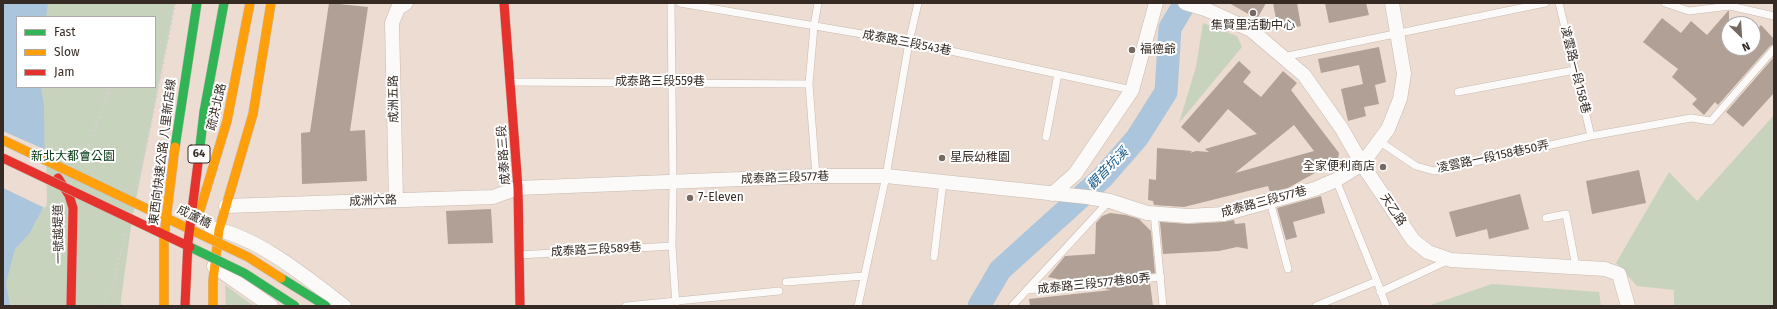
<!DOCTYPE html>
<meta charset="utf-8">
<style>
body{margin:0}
#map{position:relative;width:1777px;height:309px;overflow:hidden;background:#ecdcd1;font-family:"Fira Sans",sans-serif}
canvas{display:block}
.frame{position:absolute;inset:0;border:4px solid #362b24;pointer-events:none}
.legend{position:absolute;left:16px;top:16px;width:140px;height:72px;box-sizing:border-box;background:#fff;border:1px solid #afaaa7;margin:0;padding:5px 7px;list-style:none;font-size:12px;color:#362b24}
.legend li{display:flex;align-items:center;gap:8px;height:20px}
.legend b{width:20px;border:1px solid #afaaa7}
.north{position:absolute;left:1721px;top:16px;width:40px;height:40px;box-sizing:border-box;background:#fff;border:1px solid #afaaa7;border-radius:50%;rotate:155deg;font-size:11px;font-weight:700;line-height:16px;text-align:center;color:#362b24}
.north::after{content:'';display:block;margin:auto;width:14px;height:18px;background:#766961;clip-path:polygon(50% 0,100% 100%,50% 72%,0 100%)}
</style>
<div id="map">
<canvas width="1777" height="309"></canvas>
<div class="frame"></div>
<ul class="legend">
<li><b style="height:5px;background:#30b455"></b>Fast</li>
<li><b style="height:5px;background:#ff9f0a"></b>Slow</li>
<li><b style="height:5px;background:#e5322d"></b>Jam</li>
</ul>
<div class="north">N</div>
</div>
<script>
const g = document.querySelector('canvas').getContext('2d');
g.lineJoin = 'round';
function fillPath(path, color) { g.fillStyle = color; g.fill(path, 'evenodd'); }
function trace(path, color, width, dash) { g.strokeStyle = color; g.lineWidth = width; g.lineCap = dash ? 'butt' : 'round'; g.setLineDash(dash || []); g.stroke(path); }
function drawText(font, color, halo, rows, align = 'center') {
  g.font = font + ' "Fira Sans","Noto Sans TC",sans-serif'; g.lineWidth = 4; g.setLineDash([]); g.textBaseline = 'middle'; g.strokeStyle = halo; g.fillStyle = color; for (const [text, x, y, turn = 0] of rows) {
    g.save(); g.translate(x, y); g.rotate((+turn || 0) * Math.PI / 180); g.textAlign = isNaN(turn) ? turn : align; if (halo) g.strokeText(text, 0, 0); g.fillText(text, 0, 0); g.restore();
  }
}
const green = new Path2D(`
 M3 3H175L132 219 121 300V306H3ZM17 17H155V87H17Z
 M1203 23 1237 36 1242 47 1179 123 1196 67Z
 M1774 115V306H1674V290L1637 286 1616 263 1669 172 1697 201Z
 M1492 284 1599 292 1601 306H1428Z
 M225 285 254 306H226Z`);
const water = new Path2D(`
 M3 3H48L46 17H17V87H41L44 105 45 204 29 234 15 249 6 283 10 306H3Z`);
const pier = new Path2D(`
 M3 131 46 150 47 204 45 208 3 188Z`);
const river = new Path2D(`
 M979 306 1000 270 1103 177 1137 138 1166 92 1170 28 1185 3`);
const building = new Path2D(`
 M329 3 368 7 350 131 365 130 367 181 302 184 301 133 310 132Z
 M1229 3H1266L1257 19Z
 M1273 3H1297L1301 26 1283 30 1281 18 1276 19Z
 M1325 3H1366L1369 15 1329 23Z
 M1728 11H1729V48H1753V34L1761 25 1774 39V44L1770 46 1718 105 1715 102 1704 115 1692 104 1697 99 1672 77 1678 69 1643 42 1662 18 1681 33 1691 21 1707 35Z
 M1379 47 1386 82 1375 85 1379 104 1364 107 1366 116 1348 121 1341 89 1363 84 1359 65 1321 73 1318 59Z
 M1774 57V93L1743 127 1726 112Z
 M1239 61 1251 72 1243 82 1261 97 1283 71 1297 83 1291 90 1339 153 1338 160 1288 188 1270 192 1268 186 1184 207 1154 205 1153 201 1148 200 1149 179 1156 180 1157 148 1192 151 1190 153 1196 151 1209 152 1205 149 1257 134 1228 109 1199 143 1181 127ZM1294 125 1314 151 1235 173Z
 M1639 170 1646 203 1592 214 1586 181Z
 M1520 194 1529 229 1489 239 1487 229 1456 237 1449 212Z
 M1321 196 1325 213 1293 222 1297 237 1286 240 1277 208Z
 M491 209 493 243 448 244 446 211Z
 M1110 213 1126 215 1139 219 1151 231 1155 273 1067 281 1048 277 1065 256 1095 254 1096 223 1102 216Z
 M1234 220 1235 224 1245 223 1248 249 1237 247 1219 251 1163 254 1160 222 1188 224 1224 222Z
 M1150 283 1153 306H1030L1029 299 1111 290 1101 288Z`);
const path = new Path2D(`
 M155 42 166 41
 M83 160 110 87
 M137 186 147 143 175 3
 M101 306 112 288 126 232`);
const lane = new Path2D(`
 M671 3 673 183 672 246 676 306
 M680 3 909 42 1132 90
 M1559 3 1591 136
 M1665 3 1689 11 1730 6 1774 16
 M1283 57 1545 3
 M510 82 809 84
 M1458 92 1575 70
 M1046 137 1058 74
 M1379 141 1416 166 1434 171 1591 136 1691 118 1711 121 1774 49
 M816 176 809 84 814 26 818 3
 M1270 201 1288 269
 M1154 213 1163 306
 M1546 218 1566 214 1576 267
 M519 255 672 246
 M934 257 943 182
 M1377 281 1386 306
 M786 282 864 276
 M1027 290 1161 277
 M1380 292 1449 260
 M626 306 779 291
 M858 306 886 176 909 42 918 3
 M1012 306 1109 201
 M1316 306 1377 281 1336 180`);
const street = new Path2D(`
 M1185 3 1205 9 1251 30 1304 75 1342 129 1362 164 1413 240 1428 252 1451 260 1605 269 1619 274 1628 306
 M1052 194 1075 174 1132 90 1156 3
 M396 200 392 23 398 8 406 3
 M226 206 493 197 518 188 816 176H886L1087 197 1110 201 1147 213 1188 216 1224 214 1315 189 1336 180 1362 164 1388 129 1400 99 1404 74 1392 3
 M211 228C258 237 306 277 344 306
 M214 266 271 306`);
const slow = new Path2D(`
 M197 220 227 121 250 3
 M213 306V281L219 230 253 114 271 3`);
const jam = new Path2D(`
 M504 3 518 188 520 306
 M58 178 69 195 73 208 71 306`);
const fastBridge = new Path2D(`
 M175 147 197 3
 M199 155 204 112 224 3
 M190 247 244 273 295 306
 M281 278 326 306`);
const slowBridge = new Path2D(`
 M3 140 248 257 281 278
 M164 306V236L175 147`);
const jamBridge = new Path2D(`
 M3 158 190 247
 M185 306 188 242 199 155`);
const markers = [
 [1253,13,4,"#766961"],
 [1132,50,4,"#766961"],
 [942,158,4,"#766961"],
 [1383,167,4,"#766961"],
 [690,198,4,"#766961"]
];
const shields = [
 [199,154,22]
];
const shieldNames = [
 ["64",199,154]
];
const poiNames = [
 ["集賢里活動中心",1253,26,"center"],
 ["福德爺",1140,50],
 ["星辰幼稚園",950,158],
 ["全家便利商店",1375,167,"right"],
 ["7-Eleven",698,198]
];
const streetNames = [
 ["成泰路三段543巷",907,43,11],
 ["凌雲路一段158巷",1575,70,76],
 ["成泰路三段559巷",660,82],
 ["成洲五路",394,99,-91],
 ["疏洪北路",217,107,-77],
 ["東西向快速公路 八里新店線",163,152,-83],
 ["成泰路三段",504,155,-94],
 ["凌雲路一段158巷50弄",1493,157,-12],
 ["成泰路三段577巷",785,178,-2],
 ["成洲六路",373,201,-2],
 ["成泰路三段577巷",1264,202,-15],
 ["天乙路",1393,210,56],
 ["成蘆橋",194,217,26],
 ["一號越堤道",59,234,-91],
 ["成泰路三段589巷",596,250,-3],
 ["成泰路三段577巷80弄",1094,284,-6]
];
const parkNames = [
 ["新北大都會公園",73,157]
];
const waterNames = [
 ["觀音坑溪",1108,169,-46]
];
fillPath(green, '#c8d3be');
fillPath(water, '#abc5dd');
fillPath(pier, '#ecdcd1');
trace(river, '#abc5dd', 23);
fillPath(building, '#b0a096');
trace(lane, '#c7bab1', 8);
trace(street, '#c7bab1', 15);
trace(slow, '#c7bab1', 10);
trace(jam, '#c7bab1', 10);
trace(path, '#d5d0cd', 2.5, [2, 3]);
trace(lane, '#fcfaf8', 7);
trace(street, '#fcfaf8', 14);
trace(slow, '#ff9f0a', 9);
trace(jam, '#e5322d', 9);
trace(fastBridge, '#c7bab1', 10, []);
trace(slowBridge, '#c7bab1', 10, []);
trace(jamBridge, '#c7bab1', 10, []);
trace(fastBridge, '#30b455', 9);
trace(slowBridge, '#ff9f0a', 9);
trace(jamBridge, '#e5322d', 9);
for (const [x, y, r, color] of markers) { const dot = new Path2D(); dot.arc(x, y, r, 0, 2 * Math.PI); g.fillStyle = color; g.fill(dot); trace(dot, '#fff', 1.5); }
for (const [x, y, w] of shields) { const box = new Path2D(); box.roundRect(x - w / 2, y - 9, w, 18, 3); g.fillStyle = '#fff'; g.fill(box); trace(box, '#362b24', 1); }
drawText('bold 11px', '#362b24', null, shieldNames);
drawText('12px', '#362b24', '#fff', poiNames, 'left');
drawText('12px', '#362b24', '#fff', streetNames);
drawText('12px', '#023610', '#fff', parkNames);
drawText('italic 13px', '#135688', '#fff', waterNames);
</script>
